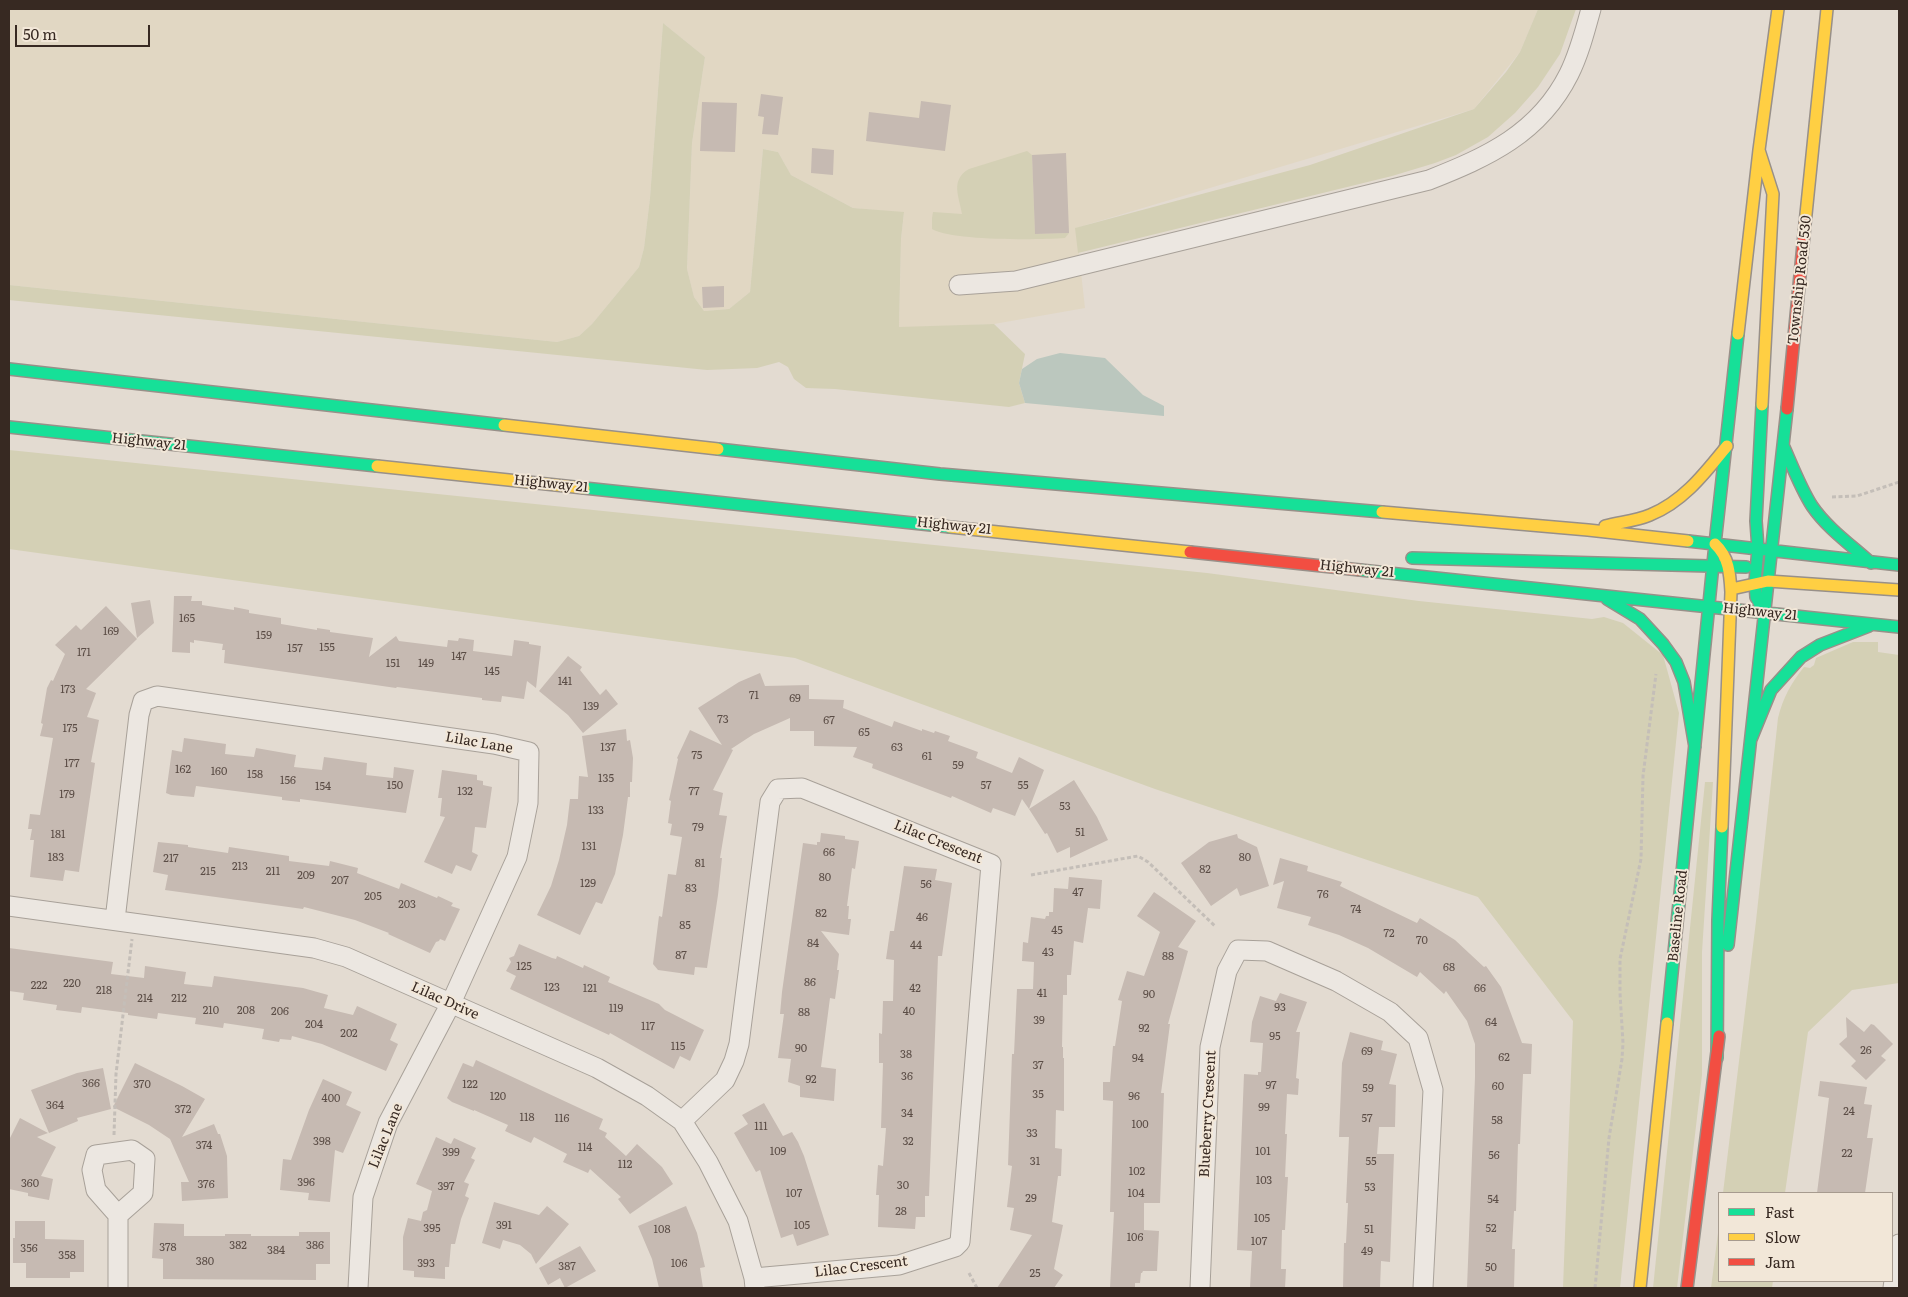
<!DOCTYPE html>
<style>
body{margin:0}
#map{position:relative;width:1908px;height:1297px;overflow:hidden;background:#e3dbd1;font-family:Literata,serif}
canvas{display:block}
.frame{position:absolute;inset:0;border:10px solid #372922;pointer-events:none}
.legend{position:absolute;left:1718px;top:1192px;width:175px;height:90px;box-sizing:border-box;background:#f2e7d8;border:1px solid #a79b8f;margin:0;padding:6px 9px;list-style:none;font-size:15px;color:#372922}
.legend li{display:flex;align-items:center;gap:10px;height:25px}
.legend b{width:25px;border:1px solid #a79b8f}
.scale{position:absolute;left:15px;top:25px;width:135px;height:22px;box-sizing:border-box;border:2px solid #372922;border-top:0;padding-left:6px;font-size:15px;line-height:18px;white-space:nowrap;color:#372922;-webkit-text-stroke:4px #f2e7d8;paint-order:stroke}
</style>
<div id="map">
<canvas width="1908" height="1297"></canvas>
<div class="frame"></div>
<ul class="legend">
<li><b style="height:6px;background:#16e098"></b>Fast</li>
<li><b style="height:6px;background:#ffcf43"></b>Slow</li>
<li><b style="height:6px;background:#f24e42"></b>Jam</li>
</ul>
<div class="scale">50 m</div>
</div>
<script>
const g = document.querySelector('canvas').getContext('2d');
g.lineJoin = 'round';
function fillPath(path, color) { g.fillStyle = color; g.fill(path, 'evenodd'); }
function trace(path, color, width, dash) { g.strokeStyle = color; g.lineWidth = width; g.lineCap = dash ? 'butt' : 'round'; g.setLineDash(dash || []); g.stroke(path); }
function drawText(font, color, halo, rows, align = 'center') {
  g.font = font + ' Literata,serif'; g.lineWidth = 4; g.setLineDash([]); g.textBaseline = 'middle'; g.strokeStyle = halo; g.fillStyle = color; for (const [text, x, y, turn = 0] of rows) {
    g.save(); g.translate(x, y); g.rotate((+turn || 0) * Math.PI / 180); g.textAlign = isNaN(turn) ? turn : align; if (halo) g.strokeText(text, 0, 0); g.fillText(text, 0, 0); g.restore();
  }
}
const farmland = new Path2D(`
 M9 9H1538L1520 52 1474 109 1076 228 1085 308 994 324 899 328 901 239 904 213 853 208 791 175 778 152 763 149 750 292 729 309 704 311 694 297 687 269 692 143 705 57 663 23 650 198 644 248 639 267 592 324 579 336 557 342 9 285Z`);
const green = new Path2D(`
 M1538 9H1576L1560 54 1538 87 1515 113 1488 137 1456 155 1435 163 1392 176 1078 253 1075 228 1310 165 1474 109 1506 72 1520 52Z
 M663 23 705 57 692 143 687 269 694 297 704 311 729 309 750 292 763 149 778 152 791 175 853 208 904 212 901 239 899 327 994 324 1025 354 1019 383 1025 403 1009 407 835 389 806 388 794 379 788 367 779 362 757 368 707 370 9 300V285L557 342 579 336 592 324 639 267 644 248 650 198Z
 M1027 151 1032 155 1035 234 1069 233 1065 238C1038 240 953 241 932 229V218L933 212 962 214C959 196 950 180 969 169Z
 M9 450 1207 573 1419 601 1592 619 1604 617 1623 623 1663 655 1679 713 1620 1288H1563L1573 1021 1478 897 1155 789 795 658 9 549Z
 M1853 642H1878V652L1899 655V983L1852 990 1808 1032 1785 1193H1723L1756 921 1778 718C1783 698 1791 683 1804 667L1810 668 1814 665 1816 658Z
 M1705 782H1713L1702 952V1075L1677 1288H1653Z
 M1719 1225V1281H1773L1772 1288H1711Z`);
const water = new Path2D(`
 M1060 353 1105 358 1143 395 1164 406V416L1025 403 1019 383 1022 369 1037 359Z`);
const building = new Path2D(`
 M761 94 783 97 778 135 762 134 764 117 758 116Z
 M921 101 951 105 945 151 866 141 869 112 919 118Z
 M702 102 737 103 735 152 700 151Z
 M812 148 834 150 833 175 811 173Z
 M1066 153 1069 233 1035 234 1032 155Z
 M724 286V307L703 308 702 287Z
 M174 596H192L191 601H202V605L234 610V607L249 610V613L281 618V624L317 630V628L330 630V632L373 638 369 657 396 636 399 641 447 647 448 640 458 641 459 638 474 640 473 651 512 656 514 640 529 642V644L541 646 536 688 527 681 524 699 502 696 501 702 482 700V698L397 687 396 688 224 663 225 650H222L223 644 194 640V643L190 642V653L172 652Z
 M150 600 154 623 137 638 131 603Z
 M106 606 137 639 86 689 96 693 87 717 99 720 91 762 95 763 79 872 65 870 63 881 30 877 34 840H30L32 829H28L30 814 40 815 53 738 40 736 43 724 41 723 47 688 51 680 53 681 65 654 55 645 76 625 81 630Z
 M568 656 582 667 580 670 600 695 606 689 618 704 583 733 568 715 539 691Z
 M760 673 765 686 809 685V699L844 700 843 708 892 727 894 721 922 731V729L934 733 935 731 950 736 948 741 978 752 976 758 1012 773 1019 757 1044 770 1029 809 1022 799 1015 816 993 808 991 813 952 796 951 798 872 768 873 764 853 757 857 747 814 746V731H790V718L754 734 731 749 733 750 713 790 723 793 719 815 727 816 720 858H722L718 895 707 968 695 967 694 975 658 970 653 964 659 916 662 917 668 874 676 875 682 837 670 835 672 824 668 823 671 801 669 800 678 759 677 758 690 730 722 745 698 708 739 682Z
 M626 729 627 741 630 740 633 758 632 782H630V797H628L623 835 615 874 602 904 596 902 580 935 537 915 551 886 559 860 567 825 570 799H578L579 776 588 777 582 736Z
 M184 738 226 744 225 754 254 757 256 748 296 755 294 767 322 770 324 757 367 763 366 775 393 778 394 767 414 770 406 813 300 799V802L282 800V797L196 786 194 797 171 795 166 793 172 750 182 752Z
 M442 770 477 775V780L483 781V785L492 787 486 828 475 827 472 852 478 855 471 871 456 865 452 874 424 862 445 817 440 816 442 798H438Z
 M1074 780 1097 817 1108 840 1070 858V847L1057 853 1047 833 1045 834 1029 809Z
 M821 833 845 836V839L859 841 855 869 852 868 847 906H849L848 919H851L849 935 821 931 839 954 837 970H839L835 999 830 998 821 1067 836 1069 834 1101 800 1097V1086L788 1082 791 1059 778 1058 784 1014H780L782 992 803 843 817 845V842H820Z
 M1237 834 1238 838 1257 847 1269 886 1240 896 1237 888 1211 906 1181 863 1209 842Z
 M158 842 188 845V847L228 853 229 847 289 856V861L329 866 330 861 358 868 357 873 399 889 401 883 437 898 438 896 453 903 451 906 460 909 445 941 440 939 439 941 436 942 430 953 388 934 389 933 355 920 304 907 303 909 165 890 168 875 153 872Z
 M1280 858 1308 866 1307 871 1342 882 1340 886 1417 923 1420 918 1455 940 1484 967 1486 966 1501 987 1522 1043 1532 1044 1531 1074H1523L1520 1144H1518L1516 1211H1514L1512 1249H1515L1514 1288H1467L1475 1077V1044L1467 1021 1446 991 1444 994 1420 972 1417 977 1368 948 1339 935 1308 925 1311 917 1277 908 1284 881 1273 885Z
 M904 866 937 869 935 880 952 883 942 956H938L929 1196H925V1217H916L915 1229 878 1227 879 1195H876L878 1165 883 1166 886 1128H881L883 1063H879V1033L882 1034 883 1001H893L894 960 886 959 890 931H894Z
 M1069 877 1102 880 1100 909 1088 908 1083 943 1074 941 1071 975H1067V995H1063L1062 1047H1063V1058H1064V1111L1056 1110 1055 1148 1062 1149 1061 1176H1058L1052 1222 1063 1225 1054 1269 1063 1275 1054 1288H997L1032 1235 1010 1230 1014 1208 1007 1207 1012 1166 1008 1165 1012 1054H1014L1017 989H1033L1034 962 1022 961 1023 942 1028 943 1031 917 1045 919 1046 916H1049V912H1053L1054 888 1068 889Z
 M1154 892 1196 921 1178 947 1188 951 1168 1024H1170L1161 1093H1164L1160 1203H1144V1230L1159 1231 1157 1271H1143L1142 1273H1141L1140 1283H1135V1288H1110L1114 1212H1110L1113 1101 1103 1100V1082H1110L1113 1046H1115L1122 1001 1118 1000 1127 971 1144 976 1160 932 1137 916Z
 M519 944 552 958 556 959 557 956 583 968 584 965 610 977 608 982 659 1004 665 1010 704 1030 690 1061 680 1056 674 1069 610 1033 609 1035 510 989 516 976 506 971 511 962 509 958 514 956Z
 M9 948 113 962 111 974 144 978 145 966 186 972 184 984 212 987 214 976 303 988 328 995 324 1008 353 1015 357 1006 397 1024 390 1040 398 1044 386 1071 322 1044 292 1036 291 1040 280 1039 279 1042 262 1039 264 1029 224 1023 223 1028 195 1024 196 1018 158 1013 157 1019 128 1015V1013L82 1007 81 1013 56 1010 57 1005 23 1000 24 993 9 991Z
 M1280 993 1307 1002 1296 1032H1300L1296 1078 1299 1079 1298 1095 1287 1094 1285 1134H1287L1285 1177H1288L1285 1230H1282L1281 1269H1286L1285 1288H1250L1252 1251 1237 1250 1244 1074 1258 1075V1072H1261L1263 1043 1250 1042 1252 1022 1260 996 1276 1001Z
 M1846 1017 1864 1032 1871 1024 1874 1025 1893 1044 1881 1056 1886 1060 1866 1080 1851 1066 1856 1061 1839 1044 1847 1037Z
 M1350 1032 1383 1041 1381 1050 1397 1054 1389 1084 1396 1085 1395 1127H1379L1377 1154H1394L1390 1262 1381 1261 1380 1288H1343L1344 1243H1346L1348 1203H1346L1349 1137H1339L1342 1063Z
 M476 1060 603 1119 599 1129 607 1133 605 1137 626 1156 637 1144 662 1167 673 1184 630 1214 618 1199 621 1197 590 1169 588 1173 563 1162 567 1154 534 1137 531 1143 505 1131 508 1125 474 1110V1111L452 1102 447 1098 463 1063 473 1067Z
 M135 1063 182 1086 205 1099 182 1137 214 1124 218 1134H220L227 1156 228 1198 182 1201 181 1182H189L170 1139 149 1125 113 1107Z
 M103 1068 111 1109 77 1118 78 1121 49 1133 31 1090 77 1073Z
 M323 1079 352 1092 346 1105 361 1112 343 1153 335 1150 330 1202 308 1200 309 1193 280 1190 283 1159 291 1160 309 1110Z
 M1820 1081 1867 1087 1864 1104 1872 1105 1867 1138H1873L1865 1193H1817L1829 1098 1818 1096Z
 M764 1103 783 1136 792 1132 798 1142 804 1156 829 1235 797 1246 793 1234 781 1238 760 1170 756 1172 734 1133 748 1124 742 1115Z
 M20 1118 48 1133 37 1137 56 1147 41 1176 53 1179 49 1200 28 1196V1193L9 1189V1140Z
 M436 1137 451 1144 454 1138 476 1148 471 1158 475 1160 464 1182 469 1184 465 1196 469 1198 461 1219 455 1244H451L449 1267H445V1279L414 1277V1271L403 1270V1237L408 1218 421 1221 423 1212 427 1210 432 1191 416 1184Z
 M494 1202 539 1215 547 1206 569 1224 536 1264 531 1254 520 1245 503 1240 500 1249 482 1243Z
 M686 1206 697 1233 705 1267 700 1268 703 1288H659L652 1259 638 1226Z
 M15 1221H45V1239L84 1240V1272H70V1278H26V1263H13V1238H15Z
 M154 1223 184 1224V1236H225V1234H251V1236H299V1232H330V1264H316V1280L163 1279V1259L152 1258Z
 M580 1246 596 1271 565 1288 560 1278 548 1285 539 1268Z`);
const path = new Path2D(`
 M1832 497 1857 496 1899 482
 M1031 875 1138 856 1148 862 1215 926
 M114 1135 116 1074 132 939
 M969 1273 977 1288
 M1595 1288 1609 1138 1622 1059 1623 1043 1620 993V959L1641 859 1643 776 1656 674`);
const street = new Path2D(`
 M959 285 1016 281 1429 180C1487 157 1539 134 1569 74 1579 54 1585 31 1591 9
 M9 906 314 948 346 957 597 1068 647 1096 682 1121 708 1162 738 1221 754 1278 755 1288
 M115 920 139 715 143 701 157 696 494 744 529 752 528 803 517 857 451 1003 388 1123 363 1197 358 1288
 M682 1121 725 1080 734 1061 739 1044 770 802 778 789 802 788 991 864 960 1242 955 1247 899 1265 754 1278
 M118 1215 143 1193 145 1159 132 1150 96 1155 92 1170 96 1190 118 1215V1288
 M1200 1288 1210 1047 1227 971 1238 950 1267 951 1336 981 1390 1012 1418 1038 1433 1090 1423 1288
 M1893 1288 1899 1244`);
const fast = new Path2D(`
 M9 369 504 425
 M1762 405 1756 521 1758 549 1755 582 1756 597 1764 612
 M9 427 377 466
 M1783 445C1792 465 1800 487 1812 506 1827 528 1851 545 1871 563
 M718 449 940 474 1382 512
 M584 488 950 527
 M1688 541 1899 565
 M1412 558 1746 567
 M1360 570 1899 627
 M1607 599 1640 619 1663 644 1676 662 1684 682 1695 747
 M1751 739 1771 690 1801 657 1820 645 1869 626
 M1728 945 1787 409
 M1667 1023 1715 544 1738 334
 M1717 1058 1718 920 1722 827`);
const slow = new Path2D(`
 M1759 150 1773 194 1762 405
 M1805 224 1827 9
 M1738 334 1759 150 1778 9
 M504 425 718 449
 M377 466 584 488
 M1382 512 1588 530 1688 541
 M1605 526C1620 522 1636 521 1650 515 1683 502 1705 473 1727 446
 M950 527 1190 552
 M1715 544C1729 557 1730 574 1731 592L1722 827
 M1736 588 1768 581 1899 590
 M1640 1288 1667 1023`);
const jam = new Path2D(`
 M1787 409 1805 224
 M1190 552 1360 570
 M1687 1288 1719 1036`);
const numberNames = [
 ["165",187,619],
 ["169",111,632],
 ["159",264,636],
 ["155",327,648],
 ["157",295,649],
 ["171",84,653],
 ["147",459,657],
 ["151",393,664],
 ["149",426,664],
 ["145",492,672],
 ["141",565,682],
 ["173",68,690],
 ["71",754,696],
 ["69",795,699],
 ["139",591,707],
 ["73",723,720],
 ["67",829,721],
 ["175",70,729],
 ["65",864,733],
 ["137",608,748],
 ["63",897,748],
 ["75",697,756],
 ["61",927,757],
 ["177",72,764],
 ["59",958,766],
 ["162",183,770],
 ["160",219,772],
 ["158",255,775],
 ["135",606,779],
 ["156",288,781],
 ["150",395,786],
 ["57",986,786],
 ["55",1023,786],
 ["154",323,787],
 ["132",465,792],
 ["77",694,792],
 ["179",67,795],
 ["53",1065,807],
 ["133",596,811],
 ["79",698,828],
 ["51",1080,833],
 ["181",58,835],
 ["131",589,847],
 ["66",829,853],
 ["183",56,858],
 ["80",1245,858],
 ["217",171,859],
 ["81",700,864],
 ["213",240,867],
 ["82",1205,870],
 ["215",208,872],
 ["211",273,872],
 ["209",306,876],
 ["80",825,878],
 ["207",340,881],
 ["129",588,884],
 ["56",926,885],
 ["83",691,889],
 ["47",1078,893],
 ["76",1323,895],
 ["205",373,897],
 ["203",407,905],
 ["74",1356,910],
 ["82",821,914],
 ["46",922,918],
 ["85",685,926],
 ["45",1057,931],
 ["72",1389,934],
 ["70",1422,941],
 ["84",813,944],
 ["44",916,946],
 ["43",1048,953],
 ["87",681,956],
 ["88",1168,957],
 ["125",524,967],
 ["68",1449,968],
 ["86",810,983],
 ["220",72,984],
 ["222",39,986],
 ["123",552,988],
 ["121",590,989],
 ["42",915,989],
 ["66",1480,989],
 ["218",104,991],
 ["41",1042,994],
 ["90",1149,995],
 ["214",145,999],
 ["212",179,999],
 ["93",1280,1008],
 ["119",616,1009],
 ["210",211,1011],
 ["208",246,1011],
 ["206",280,1012],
 ["40",909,1012],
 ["88",804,1013],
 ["39",1039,1021],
 ["64",1491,1023],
 ["204",314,1025],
 ["117",648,1027],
 ["92",1144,1029],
 ["202",349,1034],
 ["95",1275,1037],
 ["115",678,1047],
 ["90",801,1049],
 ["26",1866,1051],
 ["69",1367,1052],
 ["38",906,1055],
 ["62",1504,1058],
 ["94",1138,1059],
 ["37",1038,1066],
 ["36",907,1077],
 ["92",811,1080],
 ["366",91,1084],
 ["370",142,1085],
 ["122",470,1085],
 ["97",1271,1086],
 ["60",1498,1087],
 ["59",1368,1089],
 ["35",1038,1095],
 ["120",498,1097],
 ["96",1134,1097],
 ["400",331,1099],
 ["364",55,1106],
 ["99",1264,1108],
 ["372",183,1110],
 ["24",1849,1112],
 ["34",907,1114],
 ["118",527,1118],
 ["116",562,1119],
 ["57",1367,1119],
 ["58",1497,1121],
 ["100",1140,1125],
 ["111",761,1127],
 ["33",1032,1134],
 ["398",322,1142],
 ["32",908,1142],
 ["374",204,1146],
 ["114",585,1148],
 ["109",778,1152],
 ["101",1263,1152],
 ["399",451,1153],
 ["22",1847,1154],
 ["56",1494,1156],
 ["31",1035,1162],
 ["55",1371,1162],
 ["112",625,1165],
 ["102",1137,1172],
 ["103",1264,1181],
 ["396",306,1183],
 ["360",30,1184],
 ["376",206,1185],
 ["30",903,1186],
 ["397",446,1187],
 ["53",1370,1188],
 ["107",794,1194],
 ["104",1136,1194],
 ["29",1031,1199],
 ["54",1493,1200],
 ["28",901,1212],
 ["105",1262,1219],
 ["391",504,1226],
 ["105",802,1226],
 ["395",432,1229],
 ["52",1491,1229],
 ["108",662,1230],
 ["51",1369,1230],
 ["106",1135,1238],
 ["107",1259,1242],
 ["382",238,1246],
 ["386",315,1246],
 ["378",168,1248],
 ["356",29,1249],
 ["384",276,1251],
 ["49",1367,1252],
 ["358",67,1256],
 ["380",205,1262],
 ["393",426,1264],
 ["106",679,1264],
 ["387",567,1267],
 ["50",1491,1268],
 ["25",1035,1274]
];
const streetNames = [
 ["Township Road 530",1800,280,-84],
 ["Highway 21",149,442,6],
 ["Highway 21",551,484,6],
 ["Highway 21",954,526,6],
 ["Highway 21",1357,569,6],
 ["Highway 21",1760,612,6],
 ["Lilac Lane",479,743,10],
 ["Lilac Crescent",938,842,22],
 ["Baseline Road",1678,916,-84],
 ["Lilac Drive",445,1001,24],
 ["Blueberry Crescent",1208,1114,-87],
 ["Lilac Lane",386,1136,-68],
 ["Lilac Crescent",861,1267,-7]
];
fillPath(farmland, '#e1d7c3');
fillPath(green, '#d4d0b5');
fillPath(water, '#bbc7be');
fillPath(building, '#c6bab2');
trace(street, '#a8a199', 21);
trace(fast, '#989089', 14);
trace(slow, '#989089', 14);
trace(jam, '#989089', 14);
trace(path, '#c4beb8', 3, [4, 2.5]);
trace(street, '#ece7e1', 19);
trace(fast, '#16e098', 11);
trace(slow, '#ffcf43', 11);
trace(jam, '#f24e42', 11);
drawText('11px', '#5b4d46', null, numberNames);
drawText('14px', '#372922', '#f2e7d8', streetNames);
</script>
